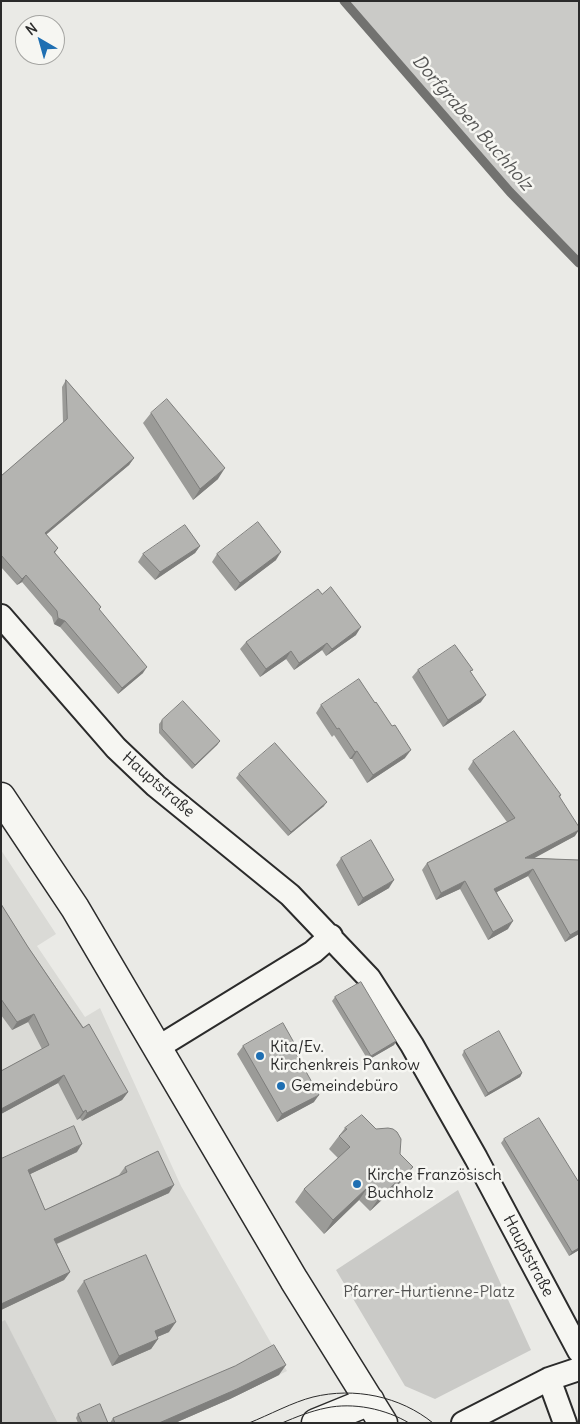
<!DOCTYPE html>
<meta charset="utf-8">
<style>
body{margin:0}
#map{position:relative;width:580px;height:1424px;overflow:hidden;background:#eaeae6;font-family:Delius,sans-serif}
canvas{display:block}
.frame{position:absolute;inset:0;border:2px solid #2b2b2b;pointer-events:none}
.north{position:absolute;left:15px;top:15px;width:50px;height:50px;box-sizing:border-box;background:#f6f6f2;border:1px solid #a5a5a2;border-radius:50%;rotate:322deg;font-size:14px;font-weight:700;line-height:20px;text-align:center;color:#2b2b2b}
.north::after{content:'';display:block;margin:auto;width:18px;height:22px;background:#1f6fb2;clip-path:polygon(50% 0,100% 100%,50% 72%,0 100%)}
</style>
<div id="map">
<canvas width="580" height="1424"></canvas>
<div class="frame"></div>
<div class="north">N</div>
</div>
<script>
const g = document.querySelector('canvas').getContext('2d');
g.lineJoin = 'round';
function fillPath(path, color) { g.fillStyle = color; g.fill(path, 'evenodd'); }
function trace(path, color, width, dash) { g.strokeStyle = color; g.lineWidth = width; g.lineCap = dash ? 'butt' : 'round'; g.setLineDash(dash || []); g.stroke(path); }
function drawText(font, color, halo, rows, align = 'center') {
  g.font = font + ' Delius,sans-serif'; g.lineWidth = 5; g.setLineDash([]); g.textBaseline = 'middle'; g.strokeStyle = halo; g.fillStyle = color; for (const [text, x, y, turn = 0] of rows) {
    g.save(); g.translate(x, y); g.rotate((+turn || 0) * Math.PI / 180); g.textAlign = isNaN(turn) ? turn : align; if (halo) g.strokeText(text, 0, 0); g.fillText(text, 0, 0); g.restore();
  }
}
const built = new Path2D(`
 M1 850 56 934 37 946 85 1017 100 1008 181 1186 287 1371 230 1399 175 1423H58L5 1321 1 1322Z`);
const green = new Path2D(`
 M344 1H579V264L522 202 510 192Z
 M458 1190 531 1350 435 1399 405 1386 336 1270Z
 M5 1320 58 1423H1V1322Z`);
const stream = new Path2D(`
 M344 1 510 192 579 263`);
const street = new Path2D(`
 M1 616 116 748 156 786 290 895 369 978 412 1045 476 1158 579 1351
 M157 1048 313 952 331 936
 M549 1379 565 1423
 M463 1423 549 1379 579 1369`);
const secondary = new Path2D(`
 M1 797 75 908 294 1280 383 1423
 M316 1423 370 1401`);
const tram = new Path2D(`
 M249 1423C269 1415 293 1402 313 1397 354 1387 400 1396 433 1423
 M282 1423C296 1417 311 1411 326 1408 353 1402 386 1409 409 1423`);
const wall = new Path2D(`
 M66 380 134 458 129 465 46 534 58 548 55 553 101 607 99 610 143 673 118 694 60 627 54 624 52 617 22 582 17 585 1 567V476L63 423 62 387Z
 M151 413 218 479 193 500 143 423Z
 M200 546 195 553 155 580 138 562 143 554Z
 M217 554 276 560 235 591 212 562Z
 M356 635 326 656 322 650 294 670 286 659 260 677 240 649 246 642Z
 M418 670 471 672 481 702 443 727 412 677Z
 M321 705 405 758 367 783 352 759H350L334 735 332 737 316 713Z
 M162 720 220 741 217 745 192 769 159 733V724Z
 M473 761 561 795 560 797 575 836 533 858 579 860V934L565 942 528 876 497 892 508 929 488 940 460 889 436 900 422 870 427 863 507 822 468 769Z
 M239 774 324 806 288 836 236 778Z
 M341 858 389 888 358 906 336 865Z
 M1 904 28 947 128 1092 122 1100 82 1121 80 1118 77 1120 58 1083 1 1114V1071L42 1049 28 1022 12 1030 1 1015Z
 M335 997 396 1041 394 1045 368 1060 332 1001Z
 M243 1046 297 1048 295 1051 314 1102 277 1122 237 1054Z
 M464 1051 522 1073 520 1077 485 1097 462 1055Z
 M345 1128 400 1154 413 1167 403 1180 370 1211 359 1200 324 1234 295 1202 304 1189 338 1158 329 1149Z
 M504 1139 578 1181 579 1180V1250L569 1256 501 1143Z
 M77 1152 30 1174 45 1210 119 1175 125 1167 169 1193 57 1244 70 1272 64 1280 1 1310V1159Z
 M84 1281 169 1332 157 1337 158 1339 151 1349 112 1366 77 1291Z
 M279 1375 230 1399 175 1423H110L113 1418Z
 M78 1414 108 1423H78L76 1418Z`);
const shadedWall = new Path2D(`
 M134 458 129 465 41 539 45 533Z
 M225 468 218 479 193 500 200 489Z
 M200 546 195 553 155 580 160 572Z
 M281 552 276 560 235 591 240 583Z
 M26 575 22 582 17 585 22 579Z
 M58 618 65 621 60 627 54 624Z
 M361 627 356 635 326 656 332 649Z
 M327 643 322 650 294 670 299 663Z
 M291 651 286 659 260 677 266 669Z
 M147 667 143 673 118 694 122 688Z
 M486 695 481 702 443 727 448 720Z
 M220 741 217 745 192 769 195 765Z
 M411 750 405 758 367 783 373 775Z
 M357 751 352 759H350L355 752Z
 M327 802 324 806 288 836 291 832Z
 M579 830 575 836 520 866 525 858Z
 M533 869 528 876 489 896 494 889Z
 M394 880 389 888 358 906 363 898Z
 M465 881 460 889 436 900 441 893Z
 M513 921 508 929 488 940 493 932Z
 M579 930V934L565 942 570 935Z
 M34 1014 28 1022 12 1030 17 1022Z
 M396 1041 394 1045 368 1060 371 1056Z
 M522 1073 520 1077 485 1097 488 1093Z
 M64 1075 58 1083 1 1114V1109Z
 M128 1092 122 1100 82 1121 87 1113Z
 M319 1095 314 1102 277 1122 282 1114Z
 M86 1110 80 1118 77 1120 83 1112Z
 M82 1144 77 1152 22 1178 28 1170Z
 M413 1167 403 1180 370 1211 379 1198Z
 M174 1185 169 1193 49 1247 54 1239Z
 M368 1187 359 1200 324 1234 333 1220Z
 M579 1248V1250L569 1256 572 1252Z
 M70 1272 64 1280 1 1310V1304Z
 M176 1322 169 1332 148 1341 155 1331Z
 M158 1339 151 1349 112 1366 119 1356Z
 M286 1365 279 1375 230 1399 175 1423H159Z`);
const building = new Path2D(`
 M66 380 134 458 45 533 58 548 54 552 101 607 99 609 147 667 122 688 65 621 58 618 57 611 26 575 22 579 1 555V476L67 419Z
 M167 399 225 468 200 489 151 413Z
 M258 522 281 552 240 583 217 554Z
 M185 525 200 546 160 572 143 554Z
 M331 587 361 627 332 649 327 643 299 663 291 651 266 669 246 642 318 589 322 594Z
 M455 645 473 670 470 671 486 695 448 720 418 670Z
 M359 679 375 703 376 702 392 726 395 725 411 750 373 775 357 751 355 752 339 728 337 729 321 705Z
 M183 701 220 741 195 765 162 729V720Z
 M514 731 561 795 559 796 579 827V830L525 858 579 860V930L570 935 533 869 494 889 513 921 493 932 465 881 441 893 427 863 515 818 473 761Z
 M275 743 327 802 291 832 239 774Z
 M371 840 394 880 363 898 341 858Z
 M1 904 28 947 83 1028 89 1024 128 1092 87 1113 86 1110 83 1112 64 1075 1 1109V1071L49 1045 34 1014 17 1022 1 999Z
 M361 982 396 1041 371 1056 335 997Z
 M283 1023 297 1048 294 1050 319 1095 282 1114 243 1046Z
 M499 1031 522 1073 488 1093 464 1051Z
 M362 1115 376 1129 388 1128 393 1129 397 1132 401 1139 400 1154 413 1167 379 1198 368 1187 333 1220 304 1189 350 1147 339 1136 347 1129 345 1128Z
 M539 1118 578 1181 579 1180V1248L572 1252 504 1139Z
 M74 1126 82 1144 28 1170 45 1210 127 1172 125 1167 158 1151 174 1185 54 1239 70 1272 1 1304V1159Z
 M146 1255 176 1322 155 1331 158 1339 119 1356 84 1281Z
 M274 1345 286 1365 237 1389 159 1423H115L113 1418 235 1366Z
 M100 1404 108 1423H82L78 1414Z`);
const markers = [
 [260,1056,5,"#1f6fb2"],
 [281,1086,5,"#1f6fb2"],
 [357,1184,5,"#1f6fb2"]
];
const streetNames = [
 ["Hauptstraße",158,785,41],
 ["Hauptstraße",528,1256,62]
];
const poiNames = [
 ["Kita/Ev.",270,1047],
 ["Kirchenkreis Pankow",270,1065],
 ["Gemeindebüro",291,1086],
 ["Kirche Französisch",367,1175],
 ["Buchholz",367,1193]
];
const parkNames = [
 ["Pfarrer-Hurtienne-Platz",429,1292]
];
const waterNames = [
 ["Dorfgraben Buchholz",472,123,49]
];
fillPath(built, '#dadad6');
fillPath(green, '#cacac7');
trace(stream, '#727270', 9);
trace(street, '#2b2b2b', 26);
trace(secondary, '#2b2b2b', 31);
trace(street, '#f6f6f2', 22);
trace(secondary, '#f6f6f2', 28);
trace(tram, '#2b2b2b', 1);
fillPath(wall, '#9b9b98');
fillPath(shadedWall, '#7e7e7c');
fillPath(building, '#b4b4b1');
trace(building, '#7e7e7c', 1);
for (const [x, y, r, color] of markers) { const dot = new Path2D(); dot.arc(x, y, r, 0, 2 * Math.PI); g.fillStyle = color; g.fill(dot); trace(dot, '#f6f6f2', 2); }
drawText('16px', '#2b2b2b', '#f6f6f2', streetNames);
drawText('16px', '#2b2b2b', '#f6f6f2', poiNames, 'left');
drawText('16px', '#535352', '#f6f6f2', parkNames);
drawText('italic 18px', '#545453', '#f6f6f2', waterNames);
</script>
